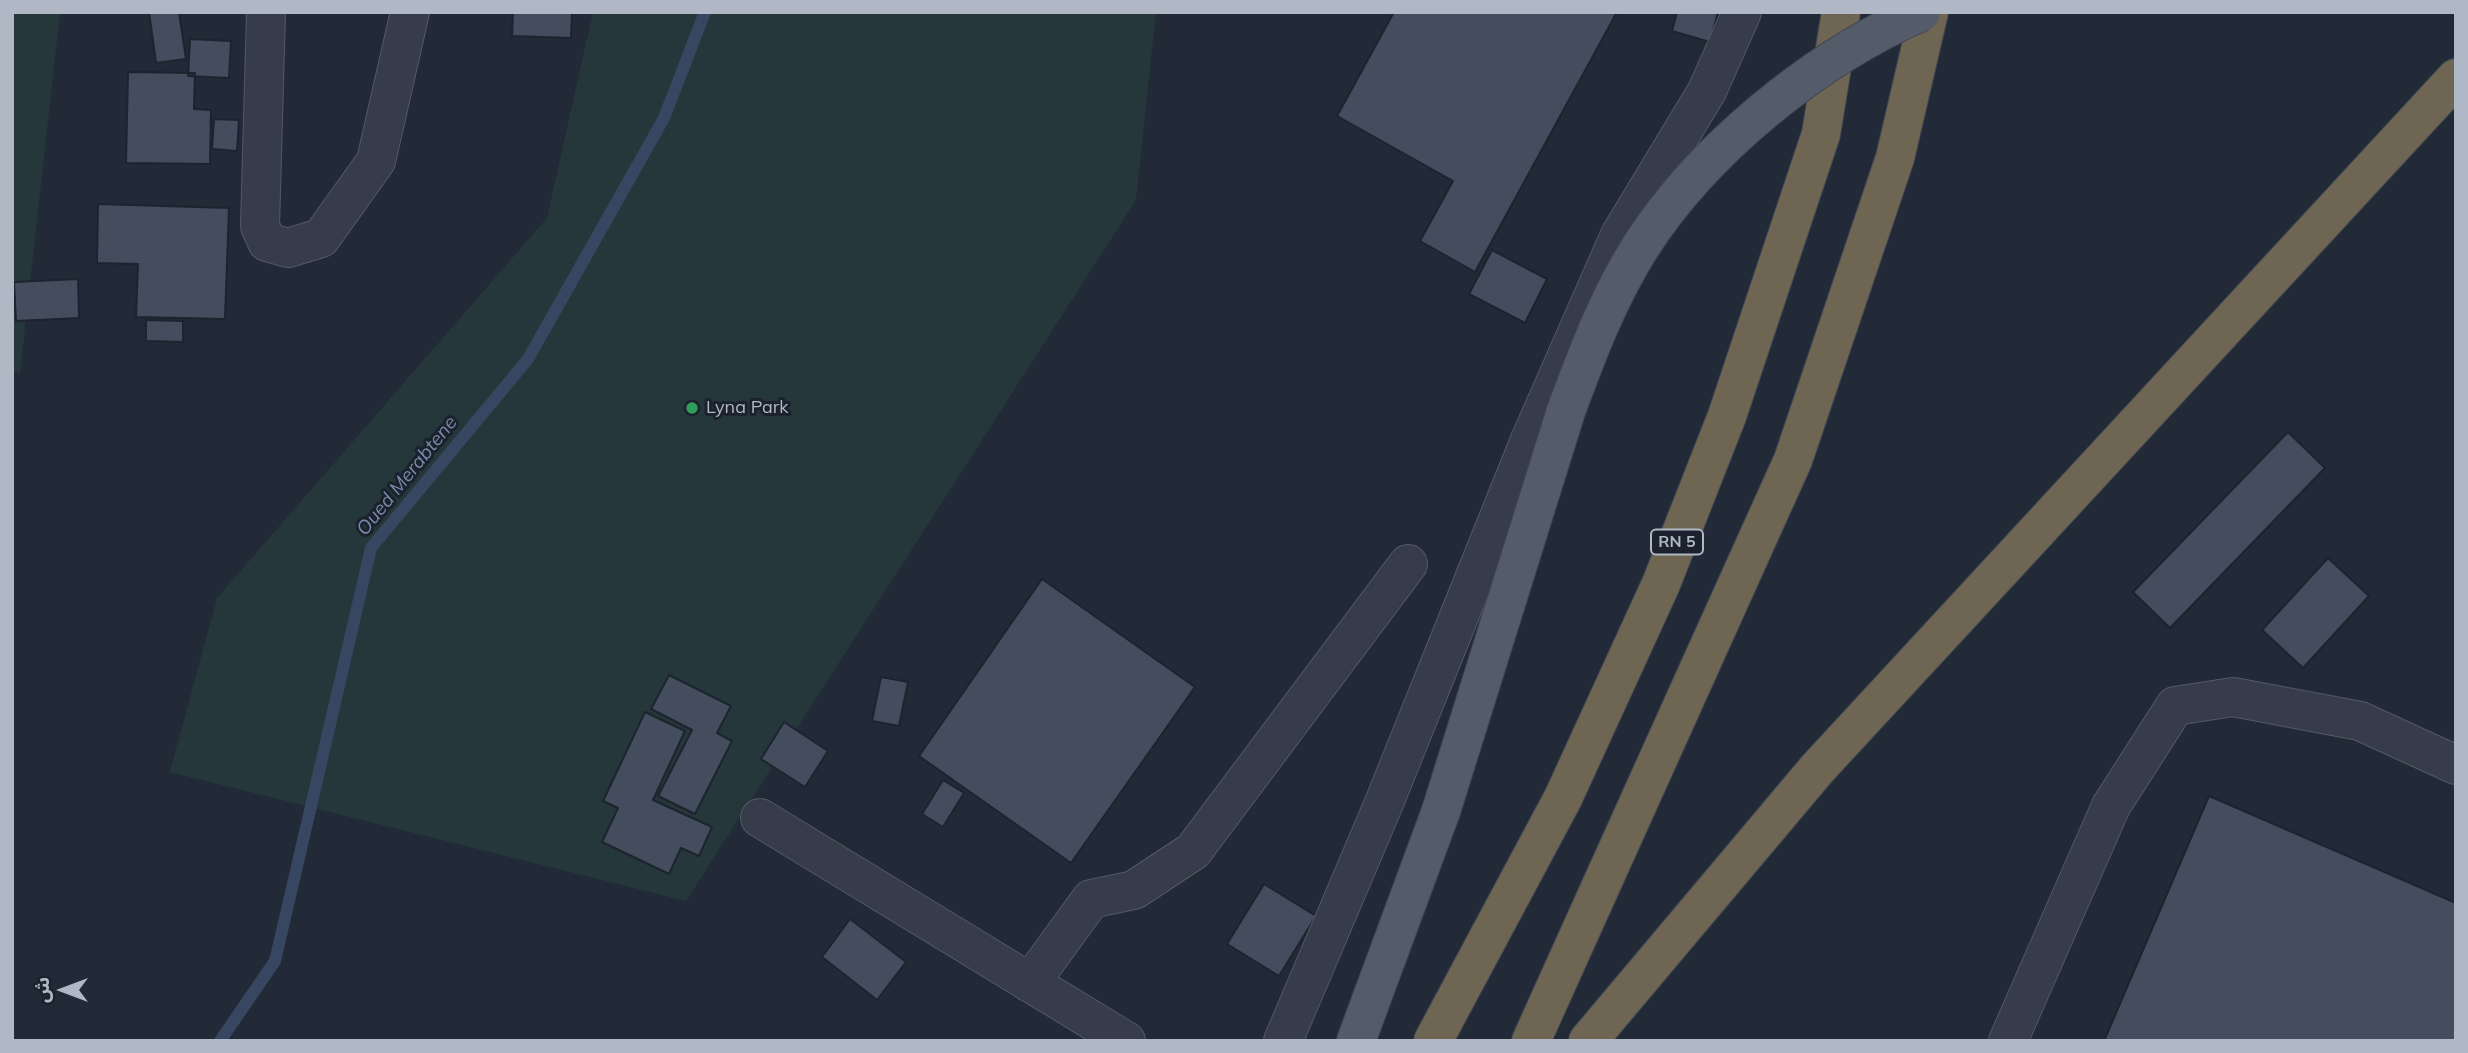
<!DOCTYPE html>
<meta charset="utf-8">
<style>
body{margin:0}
#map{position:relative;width:2468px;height:1053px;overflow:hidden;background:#222a38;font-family:Mulish,"Noto Sans Arabic",sans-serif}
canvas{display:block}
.frame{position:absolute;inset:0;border:14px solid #b0b7c5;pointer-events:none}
.north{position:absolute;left:28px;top:955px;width:70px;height:70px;-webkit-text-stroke:5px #1b212d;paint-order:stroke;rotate:270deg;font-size:19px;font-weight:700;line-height:28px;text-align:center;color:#b0b7c5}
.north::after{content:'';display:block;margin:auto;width:24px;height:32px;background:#b0b7c5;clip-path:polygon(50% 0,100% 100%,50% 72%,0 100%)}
</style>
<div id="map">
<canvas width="2468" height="1053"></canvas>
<div class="frame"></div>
<div class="north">ش</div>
</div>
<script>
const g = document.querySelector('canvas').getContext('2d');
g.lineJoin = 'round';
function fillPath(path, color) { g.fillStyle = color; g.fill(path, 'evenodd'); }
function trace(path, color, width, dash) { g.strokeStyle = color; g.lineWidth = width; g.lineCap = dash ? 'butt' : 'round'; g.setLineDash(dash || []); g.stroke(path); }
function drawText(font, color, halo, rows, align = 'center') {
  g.font = font + ' Mulish,sans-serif'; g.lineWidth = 6; g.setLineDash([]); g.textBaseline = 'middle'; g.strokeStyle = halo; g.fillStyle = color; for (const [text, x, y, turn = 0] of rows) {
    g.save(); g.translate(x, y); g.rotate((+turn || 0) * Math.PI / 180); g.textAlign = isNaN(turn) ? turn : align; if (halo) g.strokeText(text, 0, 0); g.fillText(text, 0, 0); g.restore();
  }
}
const green = new Path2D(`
 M12 12H60L20 374 12 370Z
 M593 12H1156L1136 200 686 901 170 772 217 598 547 218Z`);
const stream = new Path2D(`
 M220 1041 275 961 371 548 528 359 664 118 705 12`);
const building = new Path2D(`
 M149 12H179L186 59 156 63Z
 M513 12H572L571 38 512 36Z
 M1394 12H1617L1475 272 1420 241 1453 181 1337 116Z
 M1677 12H1718L1710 42 1672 31Z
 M190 39 231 41 229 78 188 76Z
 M128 72 195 73 194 109 211 110 210 164 126 163Z
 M214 119 239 120 237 151 212 149Z
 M98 204 229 208 225 319 136 317 138 264 97 263Z
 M1492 250 1547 279 1525 323 1469 294Z
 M78 279 79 318 16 321 14 282Z
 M146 320 183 321V342L146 341Z
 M2288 432 2325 468 2170 628 2133 592Z
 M2328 558 2369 596 2303 668 2262 630Z
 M1042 579 1195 687 1071 863 919 756Z
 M669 675 731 706 717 733 732 741 695 814 658 796 692 730 651 709Z
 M881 677 908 682 899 726 872 721Z
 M645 712 685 731 653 800 712 827 699 856 681 848 669 874 602 842 618 808 603 801Z
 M784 722 828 751 805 787 761 759Z
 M943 780 964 793 943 827 922 814Z
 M2209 796 2456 903V1041H2104Z
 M1264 884 1316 916 1279 976 1227 944Z
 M850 919 906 962 877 1000 822 957Z`);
const minor = new Path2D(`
 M266 12 260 226 267 242 288 248 321 238 376 161 410 12
 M760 818 1126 1041
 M1030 983 1091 899 1134 890 1193 851 1408 564
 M1283 1041 1384 803 1530 440 1620 235 1707 91 1742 12
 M2008 1041 2111 806 2175 706 2233 697 2360 721 2456 765`);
const major = new Path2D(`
 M1356 1041 1441 811`);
const highway = new Path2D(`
 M1433 1041 1563 798 1661 584 1727 416 1821 134 1841 12
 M1531 1041 1793 460 1895 158 1929 12
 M1588 1041 1817 769 2456 78`);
const majorBridge = new Path2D(`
 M1441 811 1566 411C1587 354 1608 298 1641 246 1703 149 1816 58 1921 12`);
const markers = [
 [692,408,7,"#2e9e5b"]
];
const shields = [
 [1677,542,52]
];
const shieldNames = [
 ["RN 5",1677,542]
];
const poiNames = [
 ["Lyna Park",706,408]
];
const waterNames = [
 ["Oued Merabtene",407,476,-51]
];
fillPath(green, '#25373a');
trace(stream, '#384761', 12);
fillPath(building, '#434d5d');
trace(building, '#1d232f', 2);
trace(minor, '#535a66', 40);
trace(major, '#3f4552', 40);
trace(highway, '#404753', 40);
trace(minor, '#363c49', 38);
trace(major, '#545b69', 38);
trace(highway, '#6e6553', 38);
trace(majorBridge, '#3f4552', 40, []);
trace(majorBridge, '#545b69', 38);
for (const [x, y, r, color] of markers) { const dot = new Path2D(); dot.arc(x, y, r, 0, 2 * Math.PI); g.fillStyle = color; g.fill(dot); trace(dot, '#1b212d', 2.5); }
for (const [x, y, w] of shields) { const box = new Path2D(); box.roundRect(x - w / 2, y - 12.5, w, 25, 5); g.fillStyle = '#1b212d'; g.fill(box); trace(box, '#b0b7c5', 2); }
drawText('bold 16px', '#b0b7c5', null, shieldNames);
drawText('18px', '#b0b7c5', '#1b212d', poiNames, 'left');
drawText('italic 19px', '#7a8cab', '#1b212d', waterNames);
</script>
